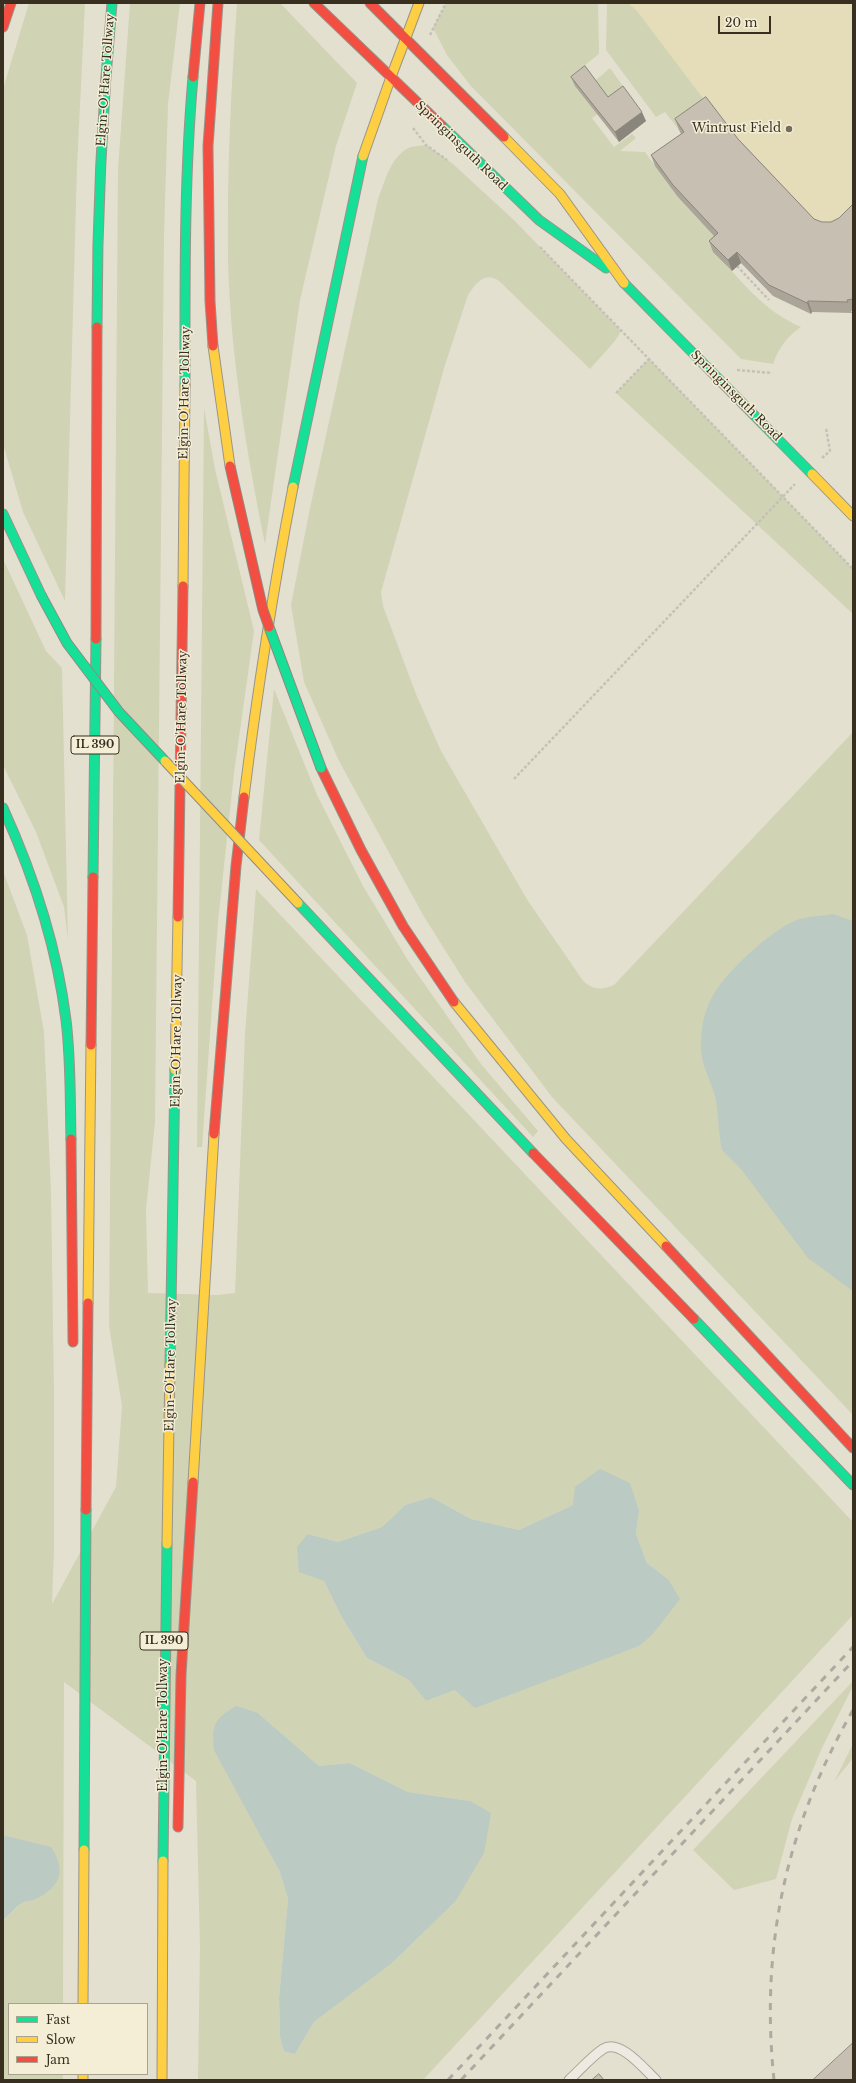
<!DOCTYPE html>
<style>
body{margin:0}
#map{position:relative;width:856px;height:2083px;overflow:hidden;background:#e4e0d0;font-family:"Libre Baskerville",serif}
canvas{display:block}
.frame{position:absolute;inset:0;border:4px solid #382f21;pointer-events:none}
.legend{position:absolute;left:8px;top:2003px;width:140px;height:72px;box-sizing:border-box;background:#f4eed7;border:1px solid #a9a28e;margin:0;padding:5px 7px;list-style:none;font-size:12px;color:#382f21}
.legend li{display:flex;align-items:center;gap:8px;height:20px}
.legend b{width:20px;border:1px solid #a9a28e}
.scale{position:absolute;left:718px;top:16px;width:53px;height:18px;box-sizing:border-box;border:2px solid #382f21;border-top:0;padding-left:5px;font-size:12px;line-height:14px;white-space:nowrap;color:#382f21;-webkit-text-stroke:3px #f4eed7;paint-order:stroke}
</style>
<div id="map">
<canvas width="856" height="2083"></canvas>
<div class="frame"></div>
<ul class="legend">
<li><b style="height:5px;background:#16e098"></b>Fast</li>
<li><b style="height:5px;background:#ffcf43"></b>Slow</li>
<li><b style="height:5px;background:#f24e42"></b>Jam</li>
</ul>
<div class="scale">20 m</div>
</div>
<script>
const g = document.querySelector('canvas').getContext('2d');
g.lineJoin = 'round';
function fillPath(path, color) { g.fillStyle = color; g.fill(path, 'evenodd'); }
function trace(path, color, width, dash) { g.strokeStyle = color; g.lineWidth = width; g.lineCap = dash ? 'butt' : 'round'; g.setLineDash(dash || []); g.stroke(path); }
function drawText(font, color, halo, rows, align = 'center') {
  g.font = font + ' "Libre Baskerville",serif'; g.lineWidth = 3; g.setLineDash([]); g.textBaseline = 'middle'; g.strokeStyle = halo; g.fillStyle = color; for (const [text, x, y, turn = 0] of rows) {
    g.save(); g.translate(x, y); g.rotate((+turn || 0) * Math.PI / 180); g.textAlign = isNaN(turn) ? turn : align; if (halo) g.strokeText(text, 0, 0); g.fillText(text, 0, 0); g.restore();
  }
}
const green = new Path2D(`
 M29 3H85L77 167 65 601 23 512 3 444V89Z
 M130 3H180L168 104 164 237 155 1122 146 1210 148 1293 217 1295 235 1293 245 1034 256 889 853 1522V1615L423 2080H198L200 1946 196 1781 64 1682 63 2004H9V2074H63V2080H3V1920L22 1903 36 1899 50 1847 3 1835V871L27 935 44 1032 51 1191 54 1390V1550L52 1604 116 1487 122 1406 109 1326 118 169ZM431 1497 471 1519 519 1530 573 1505 639 1511 636 1534 647 1563 668 1579 639 1646 618 1653 455 1690 426 1701 409 1680 367 1658 341 1616 324 1581 308 1534 338 1542 382 1527 405 1505ZM258 1713 319 1766 350 1763 408 1792 470 1801 455 1902 391 1964 314 2022 295 2054 284 2050 280 2037 279 1998 288 1899 280 1872 250 1815Z
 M237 3H280L357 83 336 146 300 300 265 544C246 450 230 353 228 257 227 172 231 87 237 3Z
 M446 3H598L599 54 585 65 596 80 610 68 628 93 592 118 614 147 632 134 636 138 620 151 645 152 677 196 722 244 714 252C742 281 762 310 801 327 787 337 779 347 773 364L741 359 470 85 447 55 433 28Z
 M607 3H853L679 130 665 112 656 117 606 50Z
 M426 145 453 164 515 221 621 331 615 341 590 369 499 281C485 271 476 283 468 295L445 365 381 592 383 606 416 694 441 751 528 901 584 982C595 990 601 990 614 985L853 732V1415L552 1097 465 982 423 915 339 761 304 682 291 605 310 508 378 199C385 182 391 154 411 147 415 146 421 146 426 145Z
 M649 359 853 569V614L616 393Z
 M204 408 215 469 254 631 234 773 218 922 202 1147H197Z
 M3 559 46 651 62 668 68 940 64 907 36 832 3 765Z
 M274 689 317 795 363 886 409 962 481 1064 538 1131 533 1137 259 840Z
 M853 1681V1686L822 1748 792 1819 776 1879 734 1890 693 1850Z
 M853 1744V1758L834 1782Z`);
const sand = new Path2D(`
 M628 3H853V219L826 233 742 150 637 11Z`);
const water = new Path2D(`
 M833 914 853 921V1291L808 1258 741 1169 722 1150C718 1132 719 1114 715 1096 710 1078 701 1065 701 1046 701 1001 721 980 752 951 766 939 780 927 797 920 808 916 822 916 833 914Z
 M600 1469 630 1483 639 1511 636 1534 647 1563 668 1579 680 1599 652 1635 639 1646 475 1708 455 1690 426 1701 409 1680 367 1658 341 1616 324 1581 299 1572 297 1547 308 1534 338 1542 382 1527 405 1505 431 1497 471 1519 519 1530 573 1505 575 1487Z
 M236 1706 258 1713 319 1766 350 1763 408 1792 470 1801 491 1813 484 1853 455 1902 391 1964 314 2022 295 2054 284 2051 280 2037 279 1998 288 1899 280 1872 214 1750C212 1725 213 1720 236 1706Z
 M3 1835 51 1847C66 1870 61 1886 36 1899 32 1901 26 1901 22 1903 15 1908 9 1915 3 1920Z`);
const path = new Path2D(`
 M430 35 446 3
 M413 128 426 145 447 160
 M540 247 853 569
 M737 266 769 300
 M737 370 772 373
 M616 393 649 359
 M822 458 830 451 826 428
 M514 779 795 484`);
const lane = new Path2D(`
 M569 2080C580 2070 591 2057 603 2049 620 2038 645 2070 656 2080`);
const fast = new Path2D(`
 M442 126 539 220 606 268
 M624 283 812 474
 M97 327C97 219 102 111 112 3
 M185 386C185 283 184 180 193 77
 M293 487 363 156
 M3 514 41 595
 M3 808C33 874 57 948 66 1020 71 1060 70 1100 71 1139
 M93 877 96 639
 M298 903 533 1153
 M694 1319 853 1485
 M170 1365 175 1070
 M84 1850 86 1510
 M163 1861 167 1544`);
const slow = new Path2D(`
 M391 77 419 3
 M504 137 560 194 624 283
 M363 156 391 77
 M213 346 230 466
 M812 474 853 516
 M183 586 185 386
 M244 797C257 693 273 590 293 487
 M454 1002 566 1139 666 1246
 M175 1070 178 917
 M88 1303 91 1045
 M193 1482 214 1134
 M167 1544 170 1365
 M83 2004 84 1850
 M83 2074V2080
 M162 2080 163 1861`);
const jam = new Path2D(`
 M314 3 442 126
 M370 3 504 137
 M3 27 11 3
 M193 77 200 3
 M213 346 210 301 208 146 218 3
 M96 639 97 327
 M321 768 361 850 403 926 454 1002
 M178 917 183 586
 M91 1045 93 877
 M214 1134 236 866 244 797
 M71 1139 73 1342
 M533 1153 694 1319
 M666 1246 853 1448
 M86 1510 88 1303
 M178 1827 181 1675 193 1482`);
const rail = new Path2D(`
 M448 2080 853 1647
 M461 2080 853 1661
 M774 2080C760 1946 786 1827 853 1710`);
const fastBridge = new Path2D(`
 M41 595 67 643 119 712 165 761
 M269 627 321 768`);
const slowBridge = new Path2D(`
 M165 761 298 903`);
const jamBridge = new Path2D(`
 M230 466 263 610 269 627`);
const wall = new Path2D(`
 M571 77 608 97 646 121 619 142 575 86Z
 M675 119 738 139 814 219 822 222H831L839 218 853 204V311H851L852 313 812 312 811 314 773 296 741 263 732 271 713 252 709 241 714 236 677 196 655 166 651 155 681 134 679 130Z`);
const shadedWall = new Path2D(`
 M642 112 646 121 619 142 615 132Z
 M737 252 741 263 732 271 728 260Z
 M808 301 812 312 811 314 807 303Z`);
const building = new Path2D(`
 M585 66 608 97 623 86 642 112 615 132 571 77Z
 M706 97 738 139 814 219 822 222H831L839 218 853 204V299L847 300 848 302 808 301 807 303 769 285 737 252 728 260 709 241 718 233 673 185 651 155 684 132 675 119Z
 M853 2043V2080H813Z
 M599 2074 604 2080H592Z`);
const markers = [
 [789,129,4,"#746d5e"]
];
const shields = [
 [95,745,48],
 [164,1641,48]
];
const shieldNames = [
 ["IL 390",95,745],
 ["IL 390",164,1641]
];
const streetNames = [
 ["Elgin-O'Hare Tollway",106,80,-86],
 ["Springinsguth Road",461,146,44],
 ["Elgin-O'Hare Tollway",185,393,-89],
 ["Springinsguth Road",736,396,45],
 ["Elgin-O'Hare Tollway",182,717,-89],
 ["Elgin-O'Hare Tollway",177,1041,-89],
 ["Elgin-O'Hare Tollway",171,1365,-89],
 ["Elgin-O'Hare Tollway",164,1725,-90]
];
const poiNames = [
 ["Wintrust Field",781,129]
];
fillPath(green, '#d0d3b4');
fillPath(sand, '#e5ddba');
fillPath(water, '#bbcac2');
trace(lane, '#aaa598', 11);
trace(fast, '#999488', 11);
trace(slow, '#999488', 11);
trace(jam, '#999488', 11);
trace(path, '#c5c1b8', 2.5, [3, 2]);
trace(lane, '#eceae1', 9);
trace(fast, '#16e098', 9);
trace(slow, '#ffcf43', 9);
trace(jam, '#f24e42', 9);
trace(rail, '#adaaa1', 3, [7, 7]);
trace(fastBridge, '#8f8a7f', 11, []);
trace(slowBridge, '#8f8a7f', 11, []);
trace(jamBridge, '#8f8a7f', 11, []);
trace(fastBridge, '#16e098', 9);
trace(slowBridge, '#ffcf43', 9);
trace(jamBridge, '#f24e42', 9);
fillPath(wall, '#aba498');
fillPath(shadedWall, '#8b867c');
fillPath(building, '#c7bfb1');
trace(building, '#8b867c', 1);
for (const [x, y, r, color] of markers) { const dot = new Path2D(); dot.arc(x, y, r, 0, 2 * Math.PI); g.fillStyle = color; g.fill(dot); trace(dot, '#f4eed7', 1.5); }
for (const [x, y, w] of shields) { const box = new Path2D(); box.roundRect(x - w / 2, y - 9, w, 18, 3); g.fillStyle = '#f4eed7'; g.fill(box); trace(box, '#382f21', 1); }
drawText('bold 11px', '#382f21', null, shieldNames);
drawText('12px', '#382f21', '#f4eed7', streetNames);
drawText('12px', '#382f21', '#f4eed7', poiNames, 'right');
</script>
